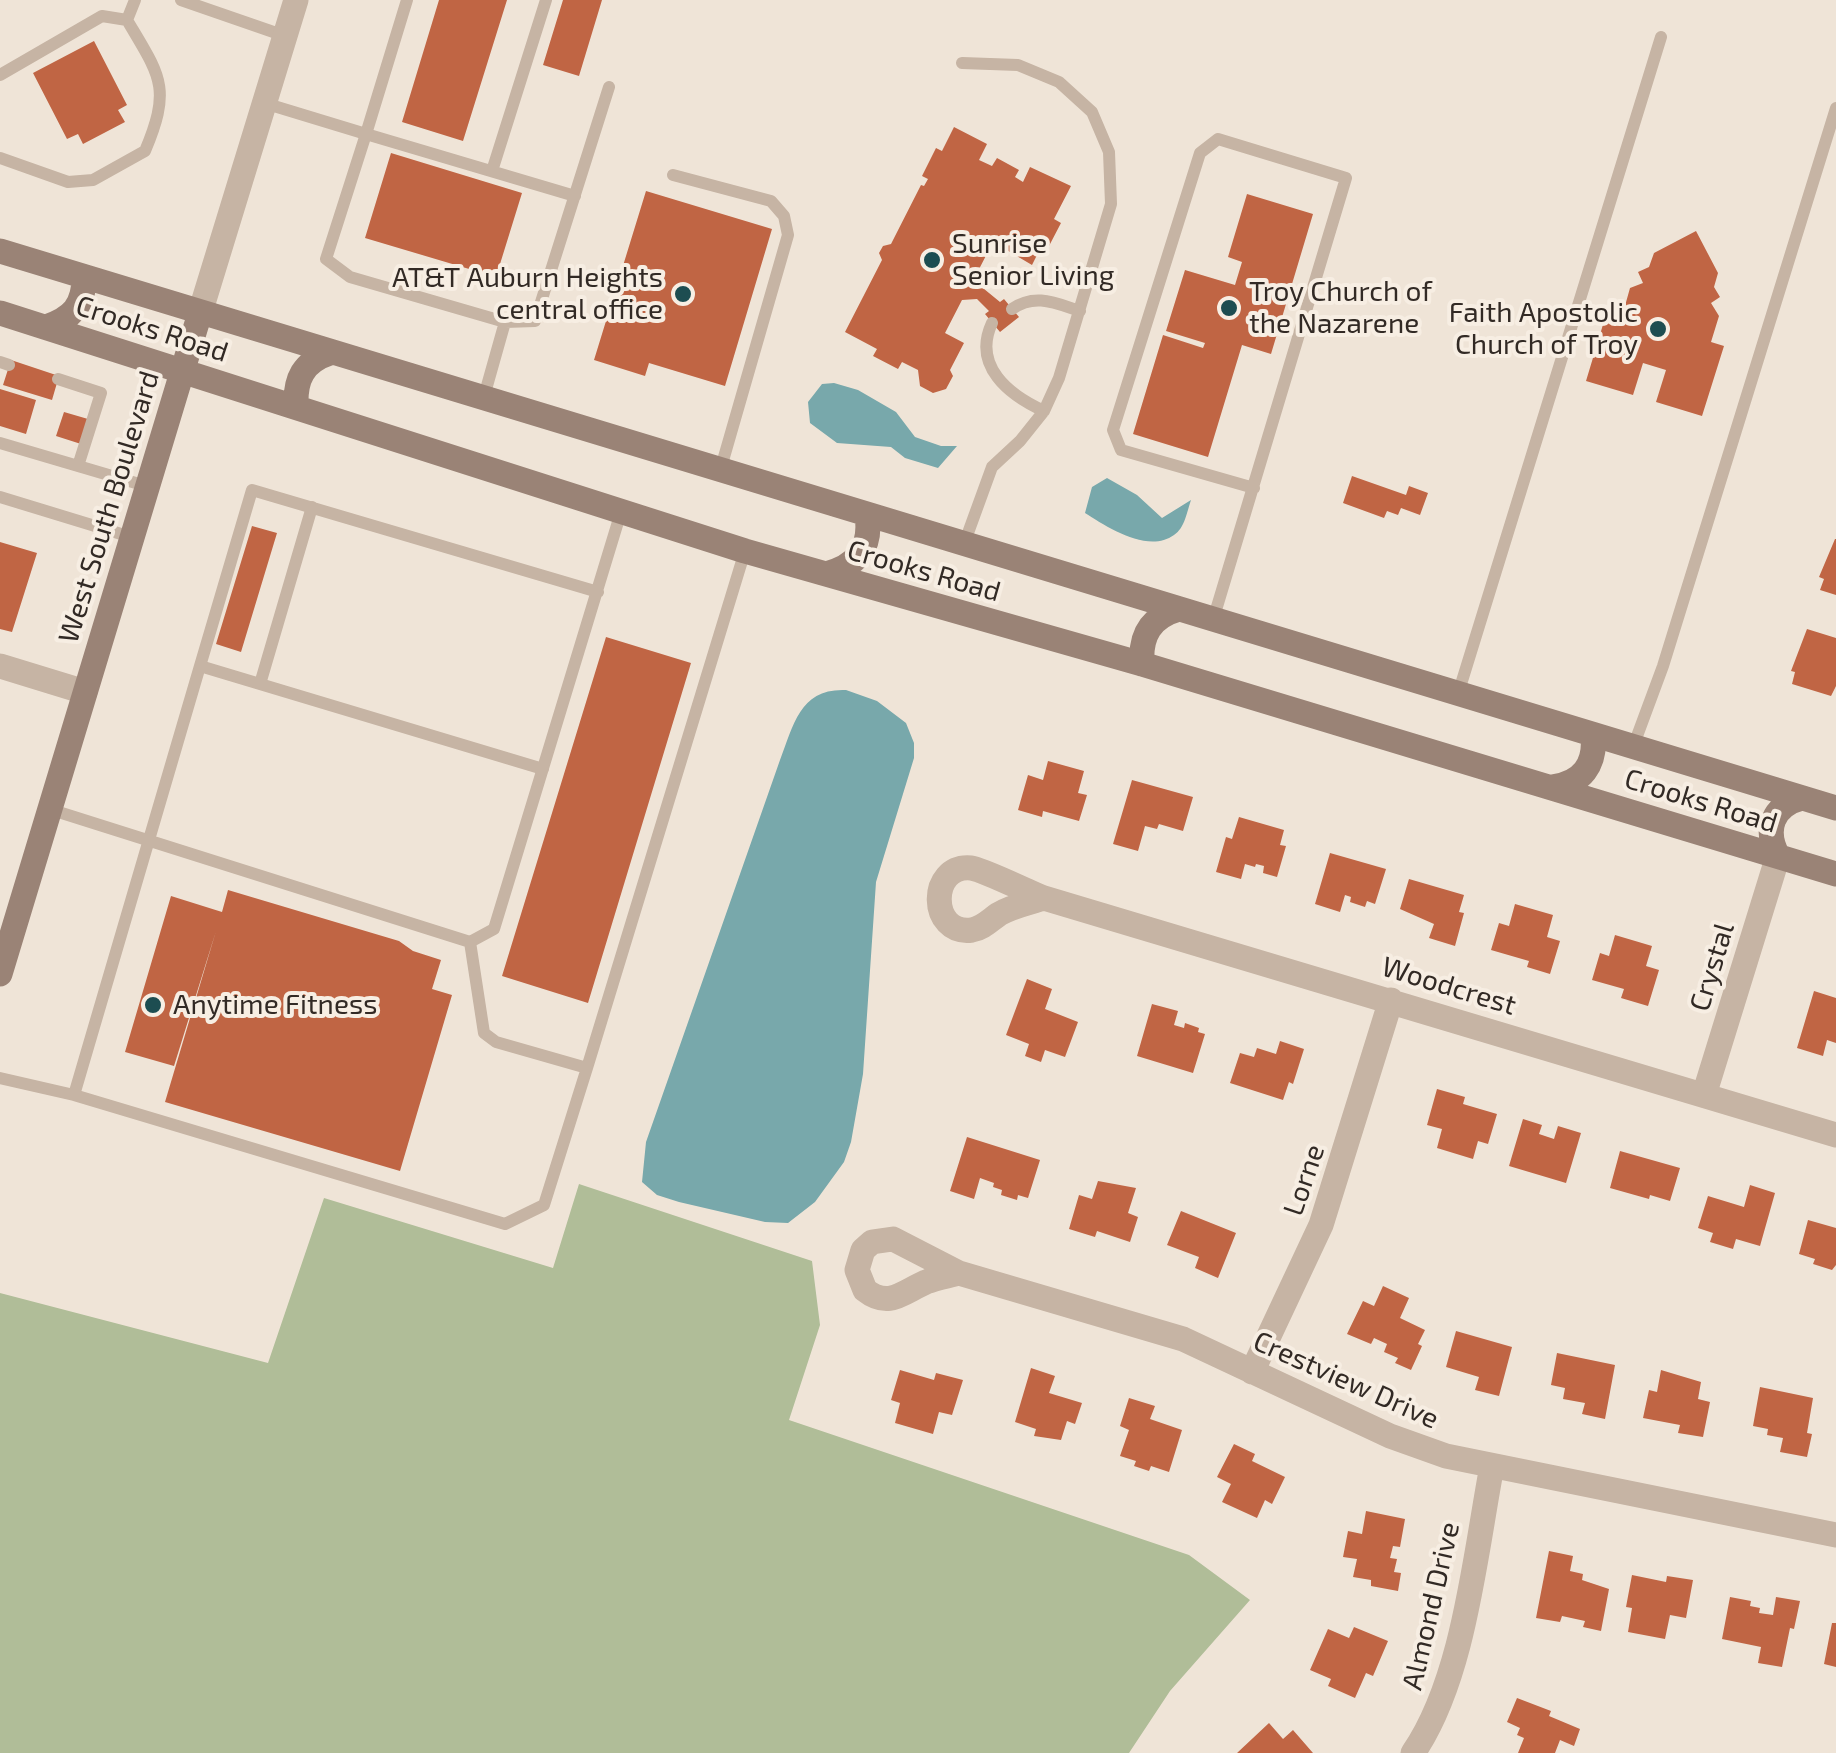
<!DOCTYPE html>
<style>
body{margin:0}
canvas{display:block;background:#efe4d7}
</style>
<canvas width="1836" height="1753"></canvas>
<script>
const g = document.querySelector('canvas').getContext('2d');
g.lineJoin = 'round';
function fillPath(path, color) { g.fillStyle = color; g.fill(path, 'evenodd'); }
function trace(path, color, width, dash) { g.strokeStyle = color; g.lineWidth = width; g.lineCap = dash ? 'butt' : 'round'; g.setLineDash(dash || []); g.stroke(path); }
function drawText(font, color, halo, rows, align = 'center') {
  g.font = font + ' "Exo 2",sans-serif'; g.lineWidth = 8; g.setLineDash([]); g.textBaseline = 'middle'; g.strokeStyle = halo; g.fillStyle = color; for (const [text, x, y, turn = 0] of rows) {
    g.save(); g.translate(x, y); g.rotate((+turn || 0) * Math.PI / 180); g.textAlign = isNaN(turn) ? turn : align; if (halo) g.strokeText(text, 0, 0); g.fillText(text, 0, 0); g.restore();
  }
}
const green = new Path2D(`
 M579 1184 812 1261 820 1325 789 1420 1189 1555 1250 1600 1170 1691 1129 1753H0V1293L268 1363 324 1198 553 1268Z`);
const water = new Path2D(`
 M834 383 858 390 896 412 915 437 941 446H957L938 468 905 458 891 447 837 443 810 423 808 402 822 384Z
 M1107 478 1137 495 1162 518 1191 500C1187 511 1185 528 1174 535 1148 554 1107 527 1085 513L1092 487Z
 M846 690 877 701 906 723 914 743V758L876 882 863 1074 851 1142 844 1162 815 1202 788 1223 765 1222 679 1202 657 1195 642 1182 646 1142 780 760C794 724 800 688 846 690Z`);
const building = new Path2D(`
 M439 0H507L463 141 402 122Z
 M563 0H602L579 76 543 65Z
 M94 41 127 105 118 110 125 122 83 144 78 134 67 139 33 73Z
 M954 127 987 144 979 160 992 166 997 158 1019 170 1015 177 1023 182 1030 167 1071 186 1054 219 1061 223 1049 246 1043 243 1032 265 993 242 976 275 978 284 1000 302 1004 299 1019 317 1000 332 985 314 989 311 977 299 962 300 945 333 964 343 950 370 953 376 946 389 933 393 920 386 918 370 902 362 898 369 873 356 877 349 845 332 882 260 879 253 883 246 891 244 921 185 924 186 928 179 922 176 936 148 942 151Z
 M391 153 522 193 496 277 365 238Z
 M646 191 772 229 725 386 649 363 645 376 594 360Z
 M1247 194 1313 214 1271 354 1242 345 1208 457 1133 434 1163 335 1203 348 1205 343 1166 331 1185 270 1235 285 1242 262 1228 257Z
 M1696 231 1718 273 1714 287 1720 297 1711 303 1719 316 1711 342 1724 346 1702 416 1656 402 1666 370 1643 363 1633 395 1586 381 1608 308 1623 313 1630 288 1643 283 1638 272 1649 267 1654 253Z
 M11 360 59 376 52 400 3 385Z
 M0 389 36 400 26 434 0 426Z
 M64 412 88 419 81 444 56 436Z
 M1352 476 1406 495 1409 486 1428 493 1420 515 1401 508 1398 515 1387 511 1384 518 1343 503Z
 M252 526 277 533 241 652 216 644Z
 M1835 539H1836V595L1820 590 1824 579 1819 577Z
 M0 542 37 553 12 632 0 629Z
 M1807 629 1836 638V686L1831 696 1792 684 1795 672 1791 671Z
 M606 637 691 663 588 1003 502 976Z
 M1048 761 1084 771 1078 793 1087 795 1079 821 1043 811 1042 817 1018 810 1028 775 1043 780Z
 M1132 780 1193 797 1183 831 1159 824 1157 829 1145 826 1138 851 1113 844Z
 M1239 817 1284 830 1280 845 1286 846 1277 877 1263 873 1264 866 1256 864 1255 867 1245 864 1241 879 1216 872 1226 837 1232 839Z
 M1330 853 1386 869 1375 904 1367 901 1365 907 1350 902 1351 897 1345 895 1340 912 1315 904Z
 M1409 879 1464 895 1459 912 1464 913 1455 946 1429 938 1434 924 1400 909Z
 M228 890 399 941 413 951 441 960 432 989 452 995 400 1171 165 1102 216 931 174 1066 125 1052 171 896 222 912Z
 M1515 904 1553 915 1547 937 1560 941 1550 974 1527 967 1529 961 1491 950 1499 923 1509 926Z
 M1615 935 1652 946 1646 966 1659 970 1648 1006 1621 998 1624 989 1592 980 1600 953 1609 956Z
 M1027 979 1052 989 1045 1009 1078 1022 1065 1057 1045 1050 1041 1062 1025 1056 1029 1044 1006 1035Z
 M1814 991 1836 998V1043L1827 1040 1823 1056 1797 1048Z
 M1152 1004 1178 1011 1174 1025 1184 1028 1185 1023 1199 1028 1198 1032 1205 1034 1193 1073 1137 1056Z
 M1280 1041 1304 1049 1293 1084 1289 1082 1283 1100 1230 1083 1240 1053 1254 1057 1257 1048 1276 1054Z
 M1437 1089 1465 1097 1463 1104 1497 1114 1488 1144 1478 1141 1473 1159 1437 1148 1442 1129 1427 1125Z
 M1523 1119 1542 1125 1539 1134 1554 1139 1558 1126 1581 1133 1566 1183 1509 1166Z
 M967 1137 1040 1160 1028 1198 1018 1195 1017 1200 1001 1195 1002 1190 993 1187 994 1183 980 1178 974 1199 950 1191Z
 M1620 1151 1680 1168 1670 1201 1650 1195 1649 1199 1610 1188Z
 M1098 1181 1136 1188 1128 1213 1138 1217 1130 1242 1097 1231 1095 1237 1069 1229 1079 1195 1092 1199Z
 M1750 1185 1775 1193 1760 1246 1736 1239 1733 1249 1710 1242 1713 1233 1698 1228 1708 1196 1744 1207Z
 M1181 1211 1236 1233 1218 1278 1195 1268 1199 1257 1167 1245Z
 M1808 1220 1836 1228V1265L1832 1270 1813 1264 1815 1259 1799 1254Z
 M1383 1286 1409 1298 1400 1318 1425 1330 1418 1344 1422 1346 1411 1370 1395 1363 1398 1358 1384 1352 1387 1344 1374 1338 1371 1344 1347 1334 1363 1301 1374 1306Z
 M1456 1331 1512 1347 1499 1396 1475 1390 1479 1377 1446 1367Z
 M1557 1353 1615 1365 1605 1419 1582 1414 1585 1403 1563 1399 1565 1388 1551 1385Z
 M1031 1368 1055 1376 1049 1393 1082 1403 1075 1424 1067 1421 1061 1440 1034 1436 1036 1429 1015 1422Z
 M900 1370 934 1380 936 1373 963 1380 952 1415 939 1412 933 1434 895 1423 900 1403 891 1400Z
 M1661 1370 1701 1382 1698 1399 1710 1402 1703 1437 1678 1433 1680 1425 1643 1418 1649 1390 1657 1392Z
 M1760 1387 1813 1398 1807 1433 1812 1434 1807 1457 1780 1452 1783 1438 1767 1435 1768 1429 1753 1426Z
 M1129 1398 1155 1406 1150 1419 1182 1430 1169 1472 1151 1466 1149 1471 1134 1466 1136 1461 1120 1456 1129 1430 1120 1426Z
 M1234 1444 1255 1454 1252 1461 1285 1477 1272 1504 1265 1500 1257 1518 1222 1502 1231 1484 1217 1477Z
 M1366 1511 1405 1519 1400 1547 1393 1546 1390 1558 1397 1559 1394 1572 1401 1573 1398 1591 1371 1586V1580L1353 1577 1357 1559 1343 1557 1348 1531 1362 1534Z
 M1549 1551 1573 1556 1570 1571 1583 1574 1582 1580 1609 1589 1601 1631 1583 1627 1585 1621 1562 1616 1560 1622 1536 1618Z
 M1632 1575 1666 1582 1667 1576 1693 1580 1686 1618 1670 1615 1665 1639 1628 1632 1632 1608 1626 1607Z
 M1730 1597 1751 1601 1750 1606 1760 1608 1759 1613 1773 1615 1776 1597 1800 1601 1794 1629 1790 1628 1782 1667 1758 1663 1761 1647 1722 1639Z
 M1832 1623H1836V1667L1824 1664Z
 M1354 1627 1388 1641 1373 1676 1366 1673 1355 1698 1328 1686 1331 1679 1310 1670 1328 1629 1349 1638Z
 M1517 1698 1551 1711 1549 1716 1580 1729 1574 1746 1560 1740 1555 1753H1518L1524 1738 1517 1735 1520 1728 1507 1722Z
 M1269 1723 1283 1739 1293 1730 1313 1753H1237Z`);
const service = new Path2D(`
 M181 0 285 36
 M127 20 135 0
 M962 63 1018 65 1059 82 1092 112 1109 152 1111 204 1059 378 1044 411 1020 441 992 467 964 544
 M0 75 102 16 127 20C160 76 172 87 145 151L93 180 68 182 0 158
 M264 103 366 134 407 0
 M492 171 546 0
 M673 175 771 201 784 216 788 235 720 471
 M1012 309C1035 293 1055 303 1080 311
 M505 322 350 277 326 259 366 134 575 196
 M992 323C972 366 1009 395 1044 411
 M0 362 9 365
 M58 379 101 393 78 466
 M483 400 505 322 535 321 609 87
 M0 443 146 486
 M0 497 131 537
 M1213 620 1346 178 1218 139 1200 153 1113 430 1121 450 1254 488
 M260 684 312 507
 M1458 694 1661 37
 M1633 747 1663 666 1836 108
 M543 769 200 666 252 490 598 592
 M49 809 470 942 484 1033 496 1042 587 1068 745 551
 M470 942 494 929 621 512
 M0 1078 74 1095 505 1224 544 1205 587 1068
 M74 1095 200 666`);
const minor = new Path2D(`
 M0 666 85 692
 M1044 898C1029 903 1013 906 999 914 990 920 983 928 972 930 929 936 928 864 971 868 982 869 1030 893 1044 898L1836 1135
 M1704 1095 1778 856
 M959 1273C948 1276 936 1278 926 1282 903 1292 889 1309 865 1290L857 1270 863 1250 872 1242 893 1239 959 1273 1183 1339 1390 1436 1446 1456 1836 1535
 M1252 1372 1321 1225 1391 1000
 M1413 1753C1464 1679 1475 1555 1492 1466`);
const tertiary = new Path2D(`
 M200 313 296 0`);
const secondary = new Path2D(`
 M0 251 1836 808
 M0 313 745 551 1142 664 1836 874
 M46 327C72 318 84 306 84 277
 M296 406C295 379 303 362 330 353
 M826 574C856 566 872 548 867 516
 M1142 664C1140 635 1151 617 1179 609
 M1553 787C1582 783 1596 765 1593 735
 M1778 856C1764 830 1772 806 1802 798
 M0 974 200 313`);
const markers = [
 [932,260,10,"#1d4d51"],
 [683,294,10,"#1d4d51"],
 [1229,308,10,"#1d4d51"],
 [1658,329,10,"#1d4d51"],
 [153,1005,10,"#1d4d51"]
];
const poiNames = [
 ["Sunrise",952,244],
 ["Senior Living",952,276],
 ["AT&T Auburn Heights",663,278,"right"],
 ["central office",663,310,"right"],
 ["Troy Church of",1249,292],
 ["the Nazarene",1249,324],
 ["Faith Apostolic",1638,313,"right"],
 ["Church of Troy",1638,345,"right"],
 ["Anytime Fitness",173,1005]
];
const streetNames = [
 ["Crooks Road",152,329,18],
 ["West South Boulevard",109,507,-73],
 ["Crooks Road",924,571,16],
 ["Crooks Road",1701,801,17],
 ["Crystal",1712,967,-73],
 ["Woodcrest",1449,986,17],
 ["Lorne",1304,1180,-71],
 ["Crestview Drive",1346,1380,24],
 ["Almond Drive",1431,1606,-77]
];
fillPath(green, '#b0bd98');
fillPath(water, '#78a8ab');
fillPath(building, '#c06544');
trace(service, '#c6b4a4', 12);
trace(minor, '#c6b4a4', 25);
trace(tertiary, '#c6b4a4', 25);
trace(secondary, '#9a8376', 25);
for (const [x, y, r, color] of markers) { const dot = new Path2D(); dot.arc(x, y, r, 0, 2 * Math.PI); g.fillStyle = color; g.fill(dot); trace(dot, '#f7eee3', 4); }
drawText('28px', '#322a25', '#f7eee3', poiNames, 'left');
drawText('28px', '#322a25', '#f7eee3', streetNames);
</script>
